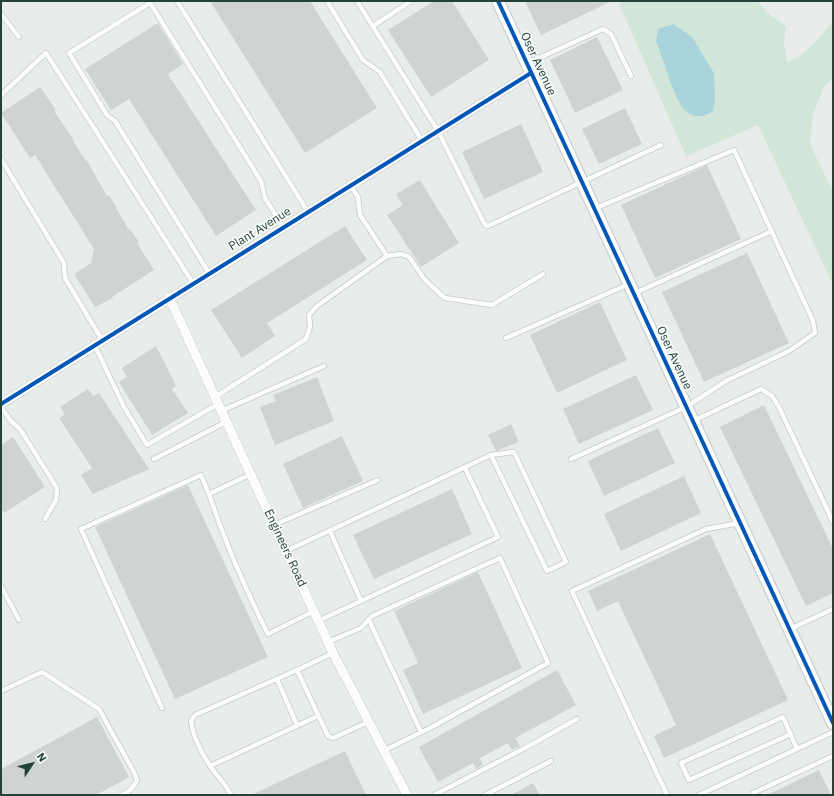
<!DOCTYPE html>
<style>
body{margin:0}
#map{position:relative;width:834px;height:796px;overflow:hidden;background:#e8edeb;font-family:"IBM Plex Sans",sans-serif}
canvas{display:block}
.frame{position:absolute;inset:0;border:2px solid #24423a;pointer-events:none}
.north{position:absolute;left:12px;top:744px;width:40px;height:40px;-webkit-text-stroke:3px #f7fbf9;paint-order:stroke;rotate:55deg;font-size:11px;font-weight:700;line-height:16px;text-align:center;color:#24423a}
.north::after{content:'';display:block;margin:auto;width:14px;height:18px;background:#24423a;clip-path:polygon(50% 0,100% 100%,50% 72%,0 100%)}
</style>
<div id="map">
<canvas width="834" height="796"></canvas>
<div class="frame"></div>
<div class="north">N</div>
</div>
<script>
const g = document.querySelector('canvas').getContext('2d');
g.lineJoin = 'round';
function fillPath(path, color) { g.fillStyle = color; g.fill(path, 'evenodd'); }
function trace(path, color, width, dash) { g.strokeStyle = color; g.lineWidth = width; g.lineCap = dash ? 'butt' : 'round'; g.setLineDash(dash || []); g.stroke(path); }
function drawText(font, color, halo, rows, align = 'center') {
  g.font = font + ' "IBM Plex Sans",sans-serif'; g.lineWidth = 3.5; g.setLineDash([]); g.textBaseline = 'middle'; g.strokeStyle = halo; g.fillStyle = color; for (const [text, x, y, turn = 0] of rows) {
    g.save(); g.translate(x, y); g.rotate((+turn || 0) * Math.PI / 180); g.textAlign = isNaN(turn) ? turn : align; if (halo) g.strokeText(text, 0, 0); g.fillText(text, 0, 0); g.restore();
  }
}
const green = new Path2D(`
 M625 1H757L771 16 786 27 784 43 787 62C806 55 818 40 830 24L833 25V77L824 87 813 114 810 144 833 192V285L758 125 686 156 619 4ZM673 24V87L665 63Z`);
const water = new Path2D(`
 M673 24 692 37 714 73 715 98 713 111C703 118 692 119 683 108 675 100 662 55 656 41L658 29Z`);
const building = new Path2D(`
 M210 1H310L377 108 305 153Z
 M434 1H452L489 60 431 97 388 30Z
 M525 1H612L541 35Z
 M158 23 183 64 168 74 256 210 216 236 129 99 111 110 85 69Z
 M597 37 623 90 575 113 550 60Z
 M40 87 56 110 54 111 74 140 73 141 86 161H87L107 196 109 195 117 208H116L129 230 130 229 139 242 137 243 154 270 112 297 113 298 95 307 74 274 91 263 94 249 35 155 30 158 1 113Z
 M625 108 642 144 599 164 582 129Z
 M521 124 543 172 484 199 462 152Z
 M707 165 741 239 655 278 621 205Z
 M420 180 459 243 421 267 387 215 403 205 396 194Z
 M345 226 367 260 267 323 275 336 242 358 211 310Z
 M747 253 789 343 704 382 662 292Z
 M600 302 627 360 557 393 530 335Z
 M156 346 176 386 172 389 188 413 152 435 119 382 127 377 122 368Z
 M636 375 653 410 579 444 563 409Z
 M317 377 334 421 275 445 260 407 276 401 273 395Z
 M88 389 93 396 99 393 149 469 93 494 81 475 92 468 59 418 65 414 60 407Z
 M764 405 833 549V593L806 606 720 427Z
 M511 424 519 442 496 451 488 435Z
 M658 428 675 463 604 496 588 461Z
 M342 436 363 481 303 508 283 464Z
 M13 437 45 487 4 513 1 509V445Z
 M684 476 701 513 621 551 604 514Z
 M188 485 268 657 175 699 95 527Z
 M452 489 472 534 374 579 353 535Z
 M710 534 788 700 664 758 654 736 676 725 618 601 597 611 588 591Z
 M478 572 522 668 423 714 403 670 418 663 394 611Z
 M557 670 576 705 515 738 520 746 512 750 508 743 480 758 483 765 476 769 473 763 438 782 419 747Z
 M97 717 129 777 96 795H1V769Z
 M345 751 366 795H251Z
 M819 770 831 795H767Z
 M533 783 540 795H511Z`);
const service = new Path2D(`
 M177 1 308 212
 M327 1 363 60 380 72 422 141
 M357 1 438 131 485 225 488 226 661 145
 M1 14 19 37
 M373 26 411 1
 M528 63 603 29 611 34 631 76
 M1 95 46 53 193 283
 M1 159 64 263 65 278 102 340
 M387 256 401 254 409 257 425 280 445 298 492 305 543 274
 M209 273 115 121 107 115 69 53 150 3 261 181 265 198 283 227
 M635 293 772 231
 M506 338 629 284
 M95 346 124 407 147 445 218 404
 M215 397 306 339 310 327 309 315 317 306 387 256 360 215 358 197 350 185
 M1 407 11 421 20 429 57 488 56 500 45 519
 M221 411 324 366
 M693 421 761 389 772 396 779 407 833 522
 M154 459 226 422
 M571 459 686 407 726 381 789 351 815 333 813 321 734 150 596 208
 M209 494C225 542 245 588 268 634L314 611
 M274 525 378 480
 M330 531 361 601
 M286 551 491 455 514 452 566 562 547 571 491 455
 M1 586 19 620
 M369 620 421 732
 M318 621 498 537 465 468
 M790 629 833 609
 M328 642 361 628 372 616 500 558 548 663 428 729 383 751
 M333 653 297 670 328 736 333 738 368 722
 M277 679 297 725
 M1 691 42 672 99 709 135 774 137 781 130 790 122 795
 M162 708 81 529 201 475 209 494 251 474
 M791 734 689 780 681 763 783 717 797 749
 M210 766 318 716
 M753 793 833 756
 M231 795C226 784 218 777 211 767 202 755 193 736 191 721L195 715 297 670
 M434 795 525 748 577 719
 M485 795 551 761
 M667 795 572 591 706 529 740 523
 M699 795 833 732`);
const minor = new Path2D(`
 M169 297 333 653 407 795
 M1 404 531 73`);
const tertiary = new Path2D(`
 M498 1 833 723`);
const cycleway = new Path2D(`
 M498 1 833 723
 M1 404 531 73`);
const streetNames = [
 ["Oser Avenue",538,64,65],
 ["Plant Avenue",260,229,-32],
 ["Oser Avenue",674,358,65],
 ["Engineers Road",285,548,65]
];
fillPath(green, '#d1e6d8');
fillPath(water, '#a9d4db');
fillPath(building, '#cfd4d2');
trace(service, '#c5cac8', 6);
trace(minor, '#c5cac8', 10);
trace(tertiary, '#c5cac8', 14);
trace(service, '#fcfcfc', 4.5);
trace(minor, '#fcfcfc', 9);
trace(tertiary, '#fcfcfc', 12);
trace(cycleway, '#0057b8', 4);
drawText('12px', '#24423a', '#f7fbf9', streetNames);
</script>
